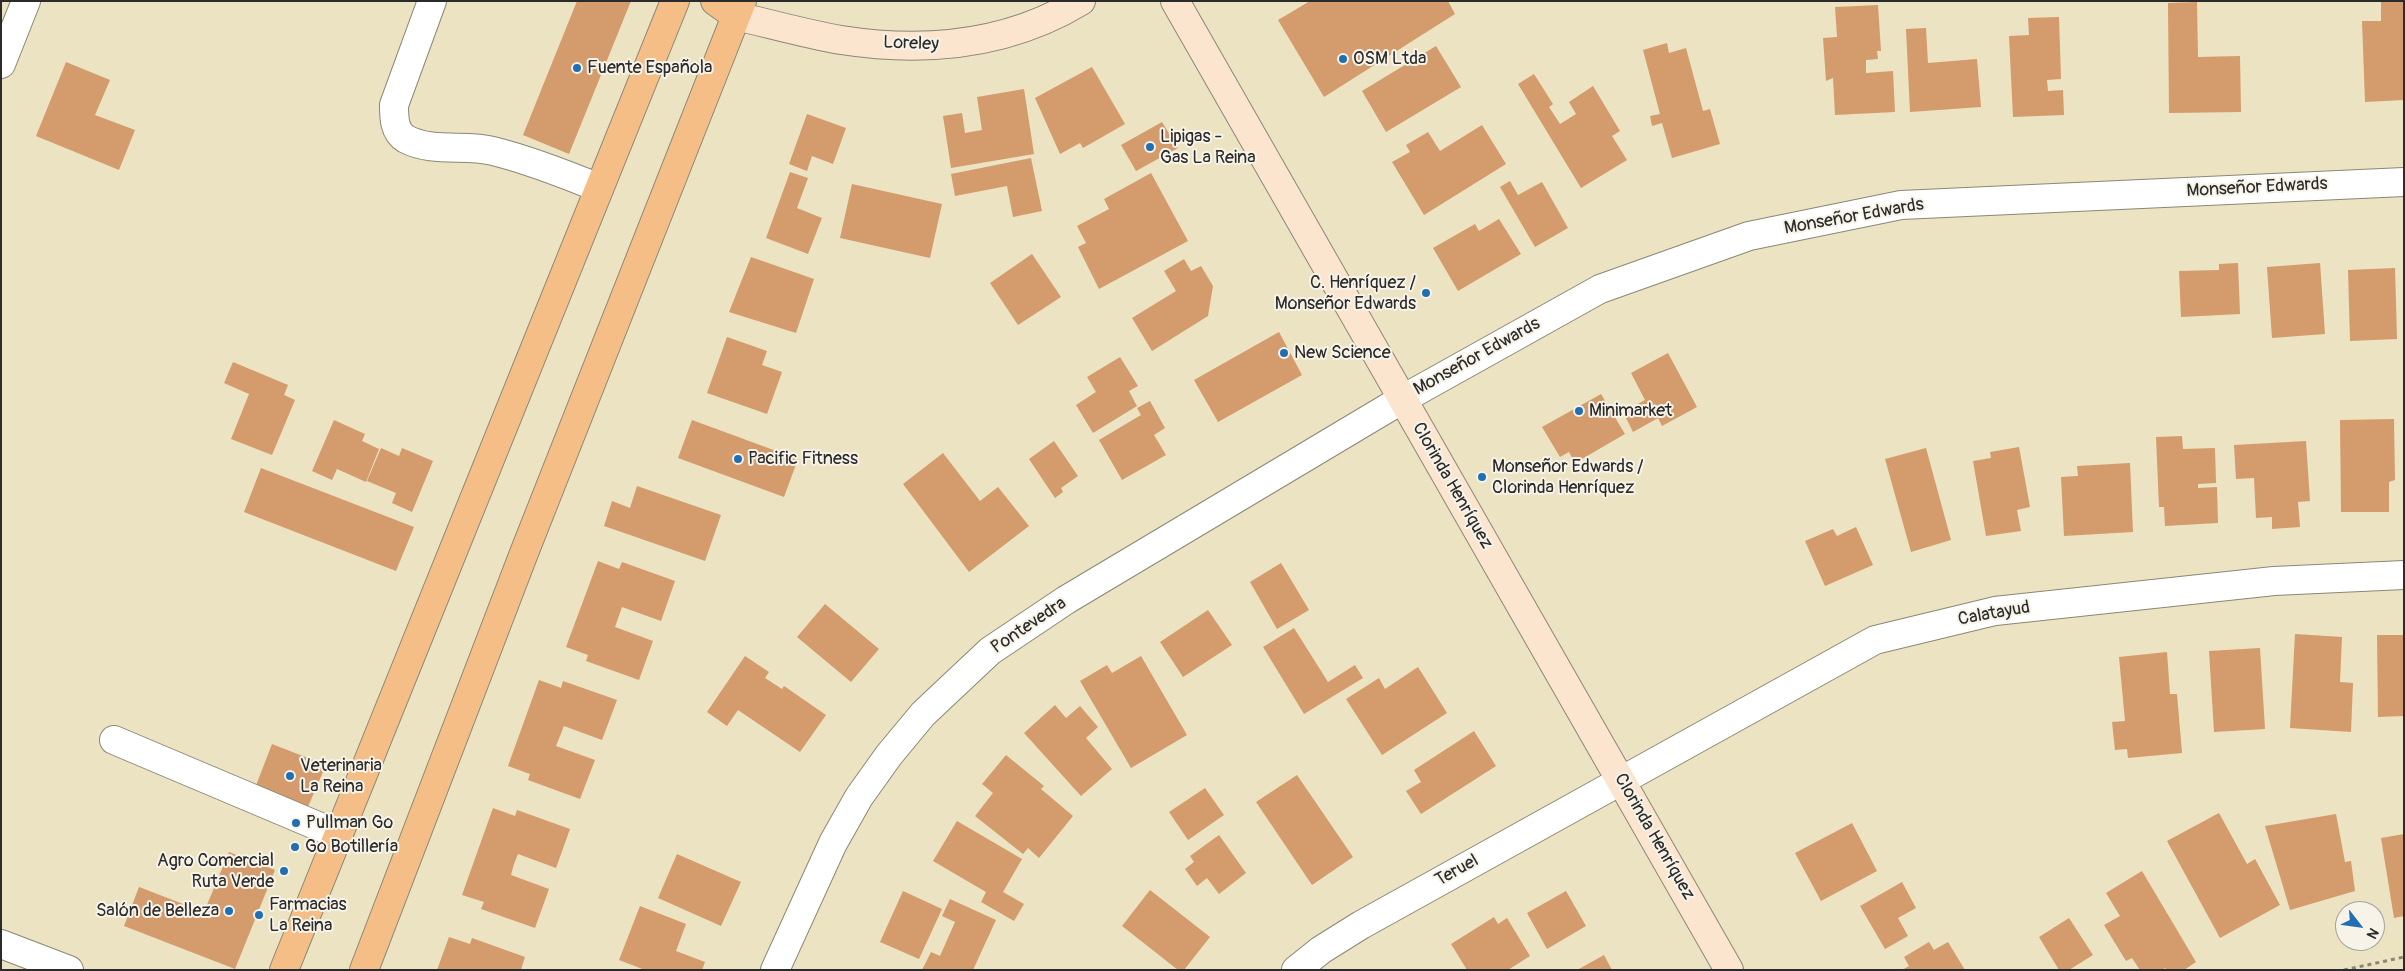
<!DOCTYPE html>
<meta charset="utf-8">
<style>
body{margin:0}
#map{position:relative;width:2405px;height:971px;overflow:hidden;background:#ebe3c2;font-family:Pangolin,sans-serif}
canvas{display:block}
.frame{position:absolute;inset:0;border:2px solid #2b2b2b;pointer-events:none}
.north{position:absolute;left:2335px;top:901px;width:50px;height:50px;box-sizing:border-box;background:#f7f3e8;border:1px solid #a5a39c;border-radius:50%;rotate:120deg;font-size:14px;font-weight:700;line-height:20px;text-align:center;color:#2b2b2b}
.north::after{content:'';display:block;margin:auto;width:18px;height:22px;background:#1f6fb2;clip-path:polygon(50% 0,100% 100%,50% 72%,0 100%)}
</style>
<div id="map">
<canvas width="2405" height="971"></canvas>
<div class="frame"></div>
<div class="north">N</div>
</div>
<script>
const g = document.querySelector('canvas').getContext('2d');
g.lineJoin = 'round';
function fillPath(path, color) { g.fillStyle = color; g.fill(path, 'evenodd'); }
function trace(path, color, width, dash) { g.strokeStyle = color; g.lineWidth = width; g.lineCap = dash ? 'butt' : 'round'; g.setLineDash(dash || []); g.stroke(path); }
function drawText(font, color, halo, rows, align = 'center') {
  g.font = font + ' Pangolin,sans-serif'; g.lineWidth = 4; g.setLineDash([]); g.textBaseline = 'middle'; g.strokeStyle = halo; g.fillStyle = color; for (const [text, x, y, turn = 0] of rows) {
    g.save(); g.translate(x, y); g.rotate((+turn || 0) * Math.PI / 180); g.textAlign = isNaN(turn) ? turn : align; if (halo) g.strokeText(text, 0, 0); g.fillText(text, 0, 0); g.restore();
  }
}
const building = new Path2D(`
 M577 1H631L569 154 523 135Z
 M1310 1H1448L1455 14 1324 97 1278 20Z
 M2381 1H2404V100L2365 102 2362 21H2381Z
 M2197 2 2198 57 2240 56 2241 112 2169 113 2168 3Z
 M1878 5 1881 51H1877L1878 59 1866 60V73L1893 71 1895 112 1835 115 1833 78 1826 81 1823 38 1837 37 1835 7Z
 M2059 17 2061 79 2047 80 2048 91 2063 90 2064 115 2013 117 2009 36 2029 35 2028 18Z
 M1926 28 1928 63 1977 59 1981 107 1910 112 1906 29Z
 M1667 43 1669 53 1686 48 1703 111 1710 109 1720 144 1672 158 1662 123 1652 126 1650 116 1660 114 1643 50Z
 M1436 46 1461 87 1386 132 1362 91Z
 M66 62 110 80 95 115 135 130 119 170 36 136Z
 M1092 67 1125 124 1083 148 1080 143 1060 154 1035 98Z
 M1534 74 1553 104 1549 107 1560 124 1576 114 1569 102 1593 86 1620 131 1612 136 1627 160 1581 188 1518 84Z
 M1024 89 1034 154 951 168 943 116 962 113 965 133 982 130 977 97Z
 M807 114 846 128 833 164 812 156 807 171 789 164Z
 M1162 122 1178 148 1136 171 1121 145Z
 M1482 125 1506 164 1424 215 1392 162 1410 152 1406 145 1428 132 1440 151Z
 M1031 158 1042 211 1013 217 1007 186 955 196 951 174Z
 M790 172 808 178 797 208 822 218 808 254 766 238Z
 M1151 173 1188 241 1099 289 1078 247 1086 243 1077 226 1109 209 1104 199Z
 M1510 181 1518 195 1542 182 1568 228 1535 247 1500 187Z
 M852 184 942 204 930 258 840 238Z
 M1499 219 1521 254 1458 291 1433 248 1475 224 1479 231Z
 M1032 254 1061 297 1018 325 990 283Z
 M751 257 814 279 796 333 729 312Z
 M1184 259 1191 271 1201 266 1213 286 1208 316 1152 351 1132 318 1176 291 1164 271Z
 M2238 263 2240 314 2181 317 2179 271 2219 270V264Z
 M2320 263 2325 334 2272 338 2267 267Z
 M2395 268 2397 339 2350 341 2348 270Z
 M1279 332 1302 375 1218 422 1194 380Z
 M727 337 767 351 762 365 782 372 767 414 707 393Z
 M1668 353 1697 407 1662 426 1658 418 1633 432 1623 412 1645 400 1631 373Z
 M1120 357 1138 386 1129 391 1137 406 1093 433 1076 405 1096 392 1087 377Z
 M233 362 288 385 284 395 295 400 272 455 231 439 249 394 224 383Z
 M1601 394 1625 434 1575 463 1569 452 1560 457 1542 427Z
 M1150 401 1165 428 1154 435 1166 455 1122 480 1099 440 1141 415 1137 408Z
 M2394 419 2395 480 2389 482V512H2341L2340 420Z
 M334 420 365 434 362 441 379 449 366 482 337 469 332 480 312 471Z
 M692 420 798 459 784 497 678 458Z
 M2182 436 2183 449 2215 448 2216 483 2198 484V488L2217 487 2218 523 2165 526 2164 507H2159L2156 437Z
 M1054 441 1078 476 1061 488 1063 492 1055 498 1029 459Z
 M2306 441 2310 501 2298 502 2300 527 2272 529V517L2256 518 2254 478 2236 479 2234 445Z
 M2019 447 2030 507 2017 510 2021 531 1986 536 1973 461 1991 458 1990 452Z
 M381 448 399 456 402 448 433 461 412 512 392 503 396 493 367 481Z
 M1926 448 1951 540 1911 552 1885 459Z
 M943 453 980 501 998 487 1029 526 969 572 903 484Z
 M2130 463 2133 532 2064 536 2061 477 2078 476 2077 466Z
 M261 468 414 527 396 571 244 512Z
 M637 486 721 515 705 561 604 526 612 501 630 508Z
 M1856 527 1873 565 1825 586 1805 541 1833 529 1837 536Z
 M598 561 619 569 622 562 675 581 661 621 622 607 615 627 653 641 639 680 586 661 588 655 566 647Z
 M1281 563 1309 610 1277 629 1250 582Z
 M825 604 879 649 851 682 797 637Z
 M1208 610 1232 645 1183 677 1160 642Z
 M1294 628 1328 682 1355 665 1363 678 1304 714 1263 647Z
 M2295 634 2342 637 2340 682 2353 683 2351 732 2290 728Z
 M2377 635H2404V716L2378 717Z
 M2260 648 2265 729 2214 732 2209 651Z
 M2167 652 2170 694H2177L2182 753 2128 758 2127 749 2115 750 2112 722 2125 721 2119 657Z
 M745 656 769 672 765 678 782 689 784 686 826 715 800 752 738 710 727 726 707 712Z
 M1141 656 1187 735 1131 768 1080 681 1107 665 1112 673Z
 M1418 667 1447 713 1382 755 1346 699 1379 678 1385 689Z
 M539 680 561 688 563 681 617 700 602 740 564 726 556 746 595 760 580 799 528 780 530 774 508 766Z
 M1055 705 1066 718 1080 706 1098 727 1086 738 1112 769 1081 796 1024 733Z
 M1474 731 1496 766 1421 814 1406 791 1421 782 1414 770Z
 M272 744 326 765 307 809 255 788Z
 M1006 755 1044 786 1041 789 1073 816 1039 858 1028 848 1023 854 975 816 993 793 982 784Z
 M1297 775 1353 857 1312 885 1256 802Z
 M1205 788 1224 815 1188 840 1169 812Z
 M493 808 515 816 517 810 570 829 556 868 518 854 514 864 511 875 549 889 535 928 481 909 484 902 462 895Z
 M2219 813 2247 864 2255 859 2280 905 2220 938 2167 841Z
 M2336 814 2345 862 2351 861 2355 891 2290 910 2265 826Z
 M957 821 1022 859 1003 892 1024 904 1014 921 981 902 986 892 933 861Z
 M1852 823 1877 871 1821 901 1795 853Z
 M2404 834V916L2394 918 2381 838Z
 M1219 835 1246 873 1219 894 1207 878 1197 886 1185 869 1194 862 1190 856Z
 M229 852 275 870 235 969 124 926 139 887 204 912Z
 M677 854 741 882 721 926 658 898Z
 M2142 871 2196 962 2184 970H2167L2165 968 2162 970H2140L2132 958 2126 961 2104 925 2120 916 2106 893Z
 M1902 882 1916 908 1898 918 1908 936 1885 949 1860 906Z
 M1150 890 1210 937 1184 970H1178L1122 926Z
 M903 891 942 909 919 959 880 942Z
 M1566 891 1586 926 1547 949 1527 913Z
 M950 899 996 920 973 970H922L931 952 940 956 955 922 942 916Z
 M640 906 686 924 676 951 705 962 702 970H645L619 960Z
 M1494 917 1498 924 1507 918 1530 956 1508 970H1467L1451 944Z
 M2069 918 2093 955 2069 970H2059L2039 937Z
 M449 937 470 944 472 938 525 957 521 970H437Z
 M1929 942 1934 950 1948 942 1965 970H1902L1909 966 1904 957Z
 M1604 955 1612 970H1577Z`);
const path = new Path2D(`
 M2344 970 2404 957`);
const street = new Path2D(`
 M432 1 394 105C394 117 394 132 406 139 433 153 465 144 493 151 529 160 565 174 599 188
 M1 64 26 1
 M114 740 339 835
 M1 944 69 970
 M775 970 833 843 859 797 889 755 923 714 990 651 1066 600 1401 400 1600 289 1749 236 1901 205 2404 182
 M1296 970 1321 950 1361 925 1875 640 1995 611 2274 581 2404 575`);
const secondary = new Path2D(`
 M1175 1 1729 970
 M736 16C771 24 806 34 841 40 925 53 1007 46 1081 1`);
const primary = new Path2D(`
 M715 1 736 16
 M284 970 675 1
 M364 970 524 553 742 1`);
const markers = [
 [1343,59,5,"#1f6fb2"],
 [577,68,5,"#1f6fb2"],
 [1150,147,5,"#1f6fb2"],
 [1426,293,5,"#1f6fb2"],
 [1284,353,5,"#1f6fb2"],
 [1579,411,5,"#1f6fb2"],
 [738,459,5,"#1f6fb2"],
 [1482,477,5,"#1f6fb2"],
 [290,776,5,"#1f6fb2"],
 [296,823,5,"#1f6fb2"],
 [295,847,5,"#1f6fb2"],
 [284,871,5,"#1f6fb2"],
 [229,911,5,"#1f6fb2"],
 [259,915,5,"#1f6fb2"]
];
const streetNames = [
 ["Loreley",911,44,2],
 ["Monseñor Edwards",2257,188,-3],
 ["Monseñor Edwards",1854,217,-10],
 ["Monseñor Edwards",1477,357,-29],
 ["Clorinda Henríquez",1452,486,60],
 ["Calatayud",1994,614,-10],
 ["Pontevedra",1029,626,-34],
 ["Clorinda Henríquez",1654,837,60],
 ["Teruel",1457,871,-29]
];
const poiNames = [
 ["OSM Ltda",1353,59],
 ["Fuente Española",587,68],
 ["Lipigas -",1160,137],
 ["Gas La Reina",1160,158],
 ["C. Henríquez /",1416,283,"right"],
 ["Monseñor Edwards",1416,304,"right"],
 ["New Science",1294,353],
 ["Minimarket",1589,411],
 ["Pacific Fitness",748,459],
 ["Monseñor Edwards /",1492,467],
 ["Clorinda Henríquez",1492,488],
 ["Veterinaria",300,766],
 ["La Reina",300,787],
 ["Pullman Go",306,823],
 ["Go Botillería",305,847],
 ["Agro Comercial",274,861,"right"],
 ["Ruta Verde",274,882,"right"],
 ["Farmacias",269,905],
 ["La Reina",269,926],
 ["Salón de Belleza",219,911,"right"]
];
fillPath(building, '#d49b6c');
trace(street, '#8b8776', 30);
trace(secondary, '#8b8776', 30);
trace(primary, '#8b8776', 30);
trace(path, '#8b8776', 3, [4, 4]);
trace(street, '#fff', 28);
trace(secondary, '#fbe5cf', 28);
trace(primary, '#f5be86', 28);
for (const [x, y, r, color] of markers) { const dot = new Path2D(); dot.arc(x, y, r, 0, 2 * Math.PI); g.fillStyle = color; g.fill(dot); trace(dot, '#f7f3e8', 2); }
drawText('18px', '#2b2b2b', '#f7f3e8', streetNames);
drawText('18px', '#2b2b2b', '#f7f3e8', poiNames, 'left');
</script>
